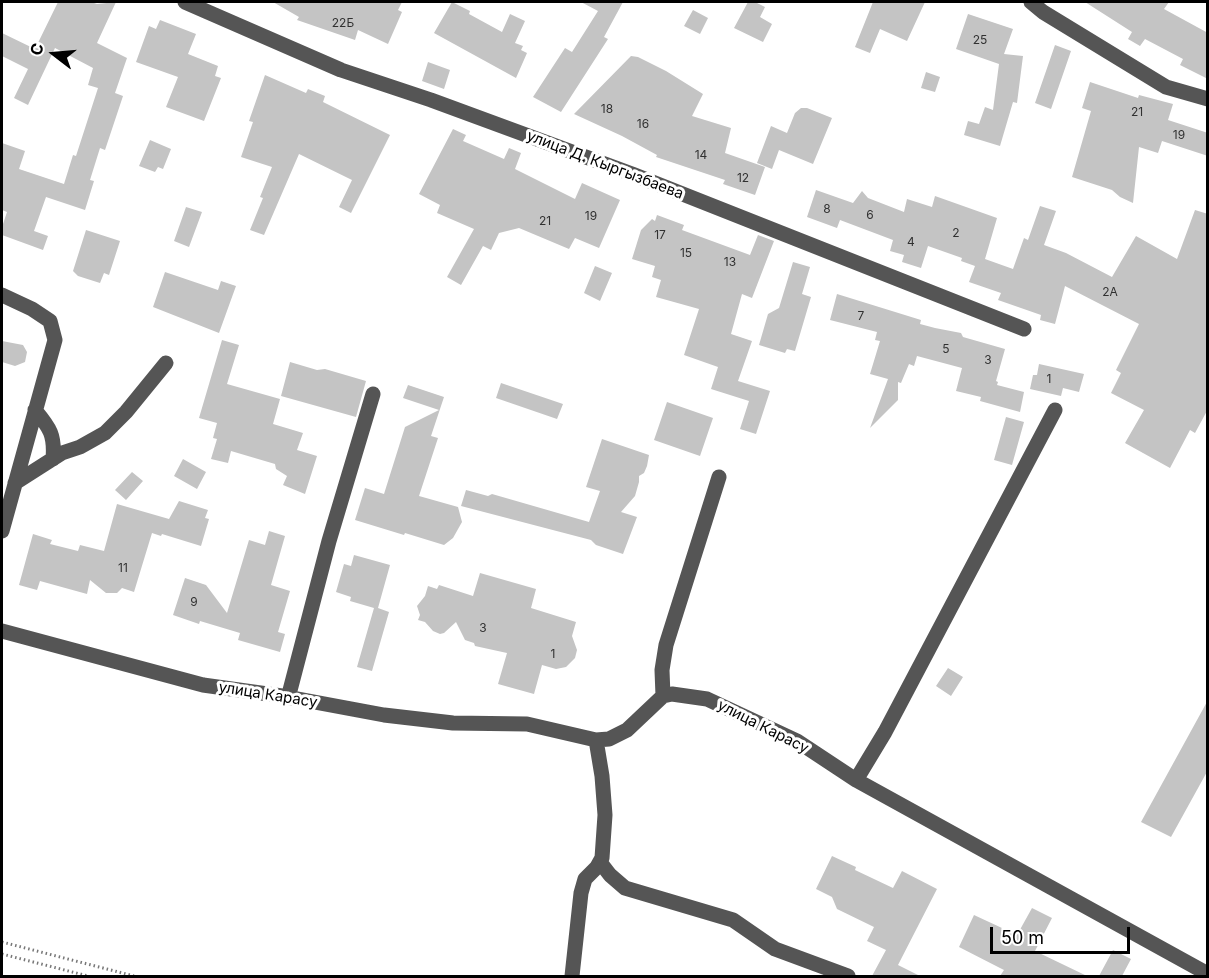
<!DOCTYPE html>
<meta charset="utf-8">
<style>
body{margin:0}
#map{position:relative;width:1209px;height:978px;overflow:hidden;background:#fff;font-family:Inter,sans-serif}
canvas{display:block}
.frame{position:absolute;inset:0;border:3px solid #000;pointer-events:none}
.north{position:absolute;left:24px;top:24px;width:60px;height:60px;-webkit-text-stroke:4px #fff;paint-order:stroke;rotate:286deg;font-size:16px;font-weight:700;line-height:24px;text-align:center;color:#000}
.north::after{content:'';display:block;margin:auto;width:21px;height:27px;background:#000;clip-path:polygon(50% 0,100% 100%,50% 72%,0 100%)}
.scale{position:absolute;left:990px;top:927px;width:140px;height:27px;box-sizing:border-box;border:3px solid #000;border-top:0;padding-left:8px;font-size:18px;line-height:21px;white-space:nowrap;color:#000;-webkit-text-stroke:4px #fff;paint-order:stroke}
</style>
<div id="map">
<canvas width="1209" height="978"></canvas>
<div class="frame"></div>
<div class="north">С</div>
<div class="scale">50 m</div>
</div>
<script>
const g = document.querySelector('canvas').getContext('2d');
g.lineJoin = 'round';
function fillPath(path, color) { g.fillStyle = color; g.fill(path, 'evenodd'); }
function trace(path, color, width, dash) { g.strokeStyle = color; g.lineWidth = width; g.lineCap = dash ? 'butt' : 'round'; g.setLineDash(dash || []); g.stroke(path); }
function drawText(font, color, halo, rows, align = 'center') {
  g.font = font + ' Inter,sans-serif'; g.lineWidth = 6; g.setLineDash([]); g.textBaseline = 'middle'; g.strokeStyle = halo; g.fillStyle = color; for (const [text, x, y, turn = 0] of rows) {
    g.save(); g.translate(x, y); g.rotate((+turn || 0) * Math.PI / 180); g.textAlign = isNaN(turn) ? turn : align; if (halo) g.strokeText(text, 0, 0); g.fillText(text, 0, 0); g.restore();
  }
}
const building = new Path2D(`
 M58 2H91L97 4 116 2 97 43 127 58 115 93 123 96 105 150 100 148 90 180 94 181 85 210 46 197 34 231 48 236 43 250 2 235V227L7 212 2 210V143L25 151 19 169 64 184 73 155 76 156 98 88 88 85 93 68 55 48 28 105 14 98 28 69 2 56V33L35 49Z
 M273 2H402L398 10 402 12 388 44 358 30 355 40 297 20 299 17Z
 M452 2 470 11 469 14 502 32 510 14 525 21 515 43 523 46 521 50 527 53 516 78 434 33Z
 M581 2H623L604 37 608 39 561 112 533 97 565 48 572 52 598 11Z
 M748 2H755L765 7 760 17 772 24 763 42 734 28Z
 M873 2H925L907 41 880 29 870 53 855 47Z
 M1085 2H1169L1164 9 1208 33V79L1180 65 1183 59 1145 39 1140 46 1128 39 1132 32Z
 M693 10 708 18 700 34 684 26Z
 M968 14 1013 29 1004 54 1023 56 1017 103 1013 102 1000 146 964 135 968 121 979 124 985 107 993 110 999 64 956 49Z
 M160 20 196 34 188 54 218 66 215 76 221 78 204 121 166 107 178 77 136 62 149 26 156 29Z
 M1055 45 1071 51 1051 109 1035 103Z
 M631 56 638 57 666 71 703 94 692 116 731 128 725 153 765 167 755 195 723 184 725 180 656 157 657 155 622 136 574 114Z
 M428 62 450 70 444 89 422 81Z
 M926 72 940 77 935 92 921 88Z
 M265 75 306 93 308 89 325 96 323 102 390 135 351 213 339 207 352 180 299 154 264 235 250 230 263 198 260 197 272 167 241 157 253 122 249 121Z
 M1090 82 1138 98 1139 95 1173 104 1168 120 1208 133V156L1162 141 1158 153 1139 147 1133 203 1120 197 1112 190 1072 177 1091 111 1082 108Z
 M801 108H807L832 118 813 164 779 150 772 169 757 163 771 126 787 133 795 113Z
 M453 129 466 135 463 141 504 159 509 148 521 153 515 169 575 199 582 183 620 200 599 248 575 238 569 249 519 228 499 233 491 250 483 246 461 285 447 277 474 229 437 213 440 205 419 194Z
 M150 140 171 149 163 169 158 167 155 172 139 166Z
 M816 190 853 203 862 191 868 198 904 212 907 199 932 207 935 196 997 218 985 259 1013 269 1024 238 1028 240 1040 206 1056 211 1044 245 1066 253 1112 277 1136 236 1177 259 1195 210 1208 214V409L1195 433 1190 430 1170 468 1125 443 1144 410 1111 393 1121 373 1116 370 1139 324 1065 286 1055 324 1040 320 1041 315 998 300 1001 293 969 282 975 266 961 261 962 258 928 246 921 268 902 262 904 255 890 251 893 240 840 220 837 228 807 217Z
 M186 207 202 212 189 247 174 241Z
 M657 215 684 225 682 230 750 255 758 235 774 241 752 298 742 294 731 334 752 341 738 381 770 391 756 434 740 429 749 401 711 389 718 367 684 355 699 309 656 297 661 280 652 277 655 266 632 259 641 230 652 219 655 221Z
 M86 230 120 241 109 275 104 273 100 283 78 276 73 271Z
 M793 262 810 267 802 294 811 297 795 351 787 349 785 353 759 345 768 314 779 308Z
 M595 266 612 273 600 301 584 293Z
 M165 272 218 290 221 281 236 286 219 333 153 307Z
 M837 294 921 320 920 324 935 328 961 333 963 337 1005 349 996 381 998 382 997 385 1024 392 1020 412 980 401 981 397 956 391 962 368 917 356 914 366 909 364 901 383 898 382V400L870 428 888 379 870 374 880 341 875 340 877 332 830 320Z
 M222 340 239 345 227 384 280 399 273 424 303 433 297 450 317 456 305 494 283 485 287 476 276 469 275 464 231 451 228 463 211 459 217 439 213 438 217 423 199 418Z
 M2 341 23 345 27 352 25 362 15 366 2 362Z
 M290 362 317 370 325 369 366 381 356 417 281 396Z
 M1039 364 1084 374 1079 392 1063 388 1061 396 1030 389 1033 375H1037Z
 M501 383 563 404 557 419 496 398Z
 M408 385 444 397 431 436 438 438 419 496 458 507 462 522 453 538 444 545 405 533 404 535 355 520 365 488 384 494 405 427 439 410 403 398Z
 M667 402 713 418 700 456 654 440Z
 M1006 417 1024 422 1012 465 994 460Z
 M602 439 649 455 647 466 644 473 639 476V482L635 496 621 512 637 517 623 554 596 545 591 540 461 506 466 490 488 496 492 494 589 522 600 491 586 487Z
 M183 459 206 472 197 489 174 476Z
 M132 472 143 481 126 500 115 490Z
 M179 501 208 510 205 518 209 519 201 546 162 534 161 536 152 533 134 592 122 588 117 593H106L90 580 87 594 40 581 37 590 19 585 33 534 52 540 50 544 78 551 80 545 104 551 117 504 169 519Z
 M269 531 285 536 271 585 290 591 278 632 285 634 280 652 238 640 240 633 200 621 199 624 173 615 185 578 206 585 227 613 249 540 265 545Z
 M354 555 390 565 378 608 389 612 372 671 357 667 374 608 350 601 351 597 336 592 344 564 351 566Z
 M480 573 536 589 531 608 576 622 572 636 577 650 575 658 566 667 556 669 542 665 534 694 498 684 507 653 475 646 474 643 465 640 456 622 444 633 440 634 433 631 425 622 418 620 420 615 417 606 425 596 428 586 437 589 439 585 473 596Z
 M948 668 963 677 951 696 936 686Z
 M1208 700V770L1171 837 1141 822Z
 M832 856 856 867 855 870 893 888 902 871 937 889 898 965 920 976H872L886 950 867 941 874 927 837 909 832 897 816 889Z
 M1032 908 1052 918 1035 951 1087 976H1000L1004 970 1000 968 959 947 974 915 1017 935Z
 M1113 950 1131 959 1122 976H1099Z`);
const path = new Path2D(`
 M2 942 134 976
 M2 954 88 976`);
const minor = new Path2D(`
 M185 2 341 70 431 100 632 174 1024 329
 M1031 2 1043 12 1166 87 1208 99
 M2 295 32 309 50 321 55 340 2 531
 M35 410C50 428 55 435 53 459
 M15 483 62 453 80 447 105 433 126 412 166 363
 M2 631 203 685 282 696 384 715 453 723 527 724 596 740 609 739 627 730 663 696 672 694 707 699 797 741 856 780 1208 974
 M663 696 662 670 666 645 719 477
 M288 698 329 541 373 394
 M856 780 885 732 1055 410
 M600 862 610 875 625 888 733 920 775 949 848 976
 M572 976 581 893 585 879 597 867 602 858 605 815 602 776 596 740`);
const numberNames = [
 ["22Б",343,23],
 ["25",980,40],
 ["18",607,109],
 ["21",1137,112],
 ["16",643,124],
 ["19",1179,135],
 ["14",701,155],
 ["12",743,178],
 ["8",827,209],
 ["6",870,215],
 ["19",591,216],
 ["21",545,221],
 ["2",956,233],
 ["17",660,235],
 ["4",911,242],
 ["15",686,253],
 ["13",730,262],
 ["2А",1110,292],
 ["7",861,316],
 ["5",946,349],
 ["3",988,360],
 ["1",1049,379],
 ["11",123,568],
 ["9",194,602],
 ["3",483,628],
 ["1",553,654]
];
const streetNames = [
 ["улица Д. Кыргызбаева",605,165,21],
 ["улица Карасу",268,695,9],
 ["улица Карасу",763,727,27]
];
fillPath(building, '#c4c4c4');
trace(path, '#777', 3, [1.5, 3]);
trace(minor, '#555', 15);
drawText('12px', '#313131', null, numberNames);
drawText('15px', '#000', '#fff', streetNames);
</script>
